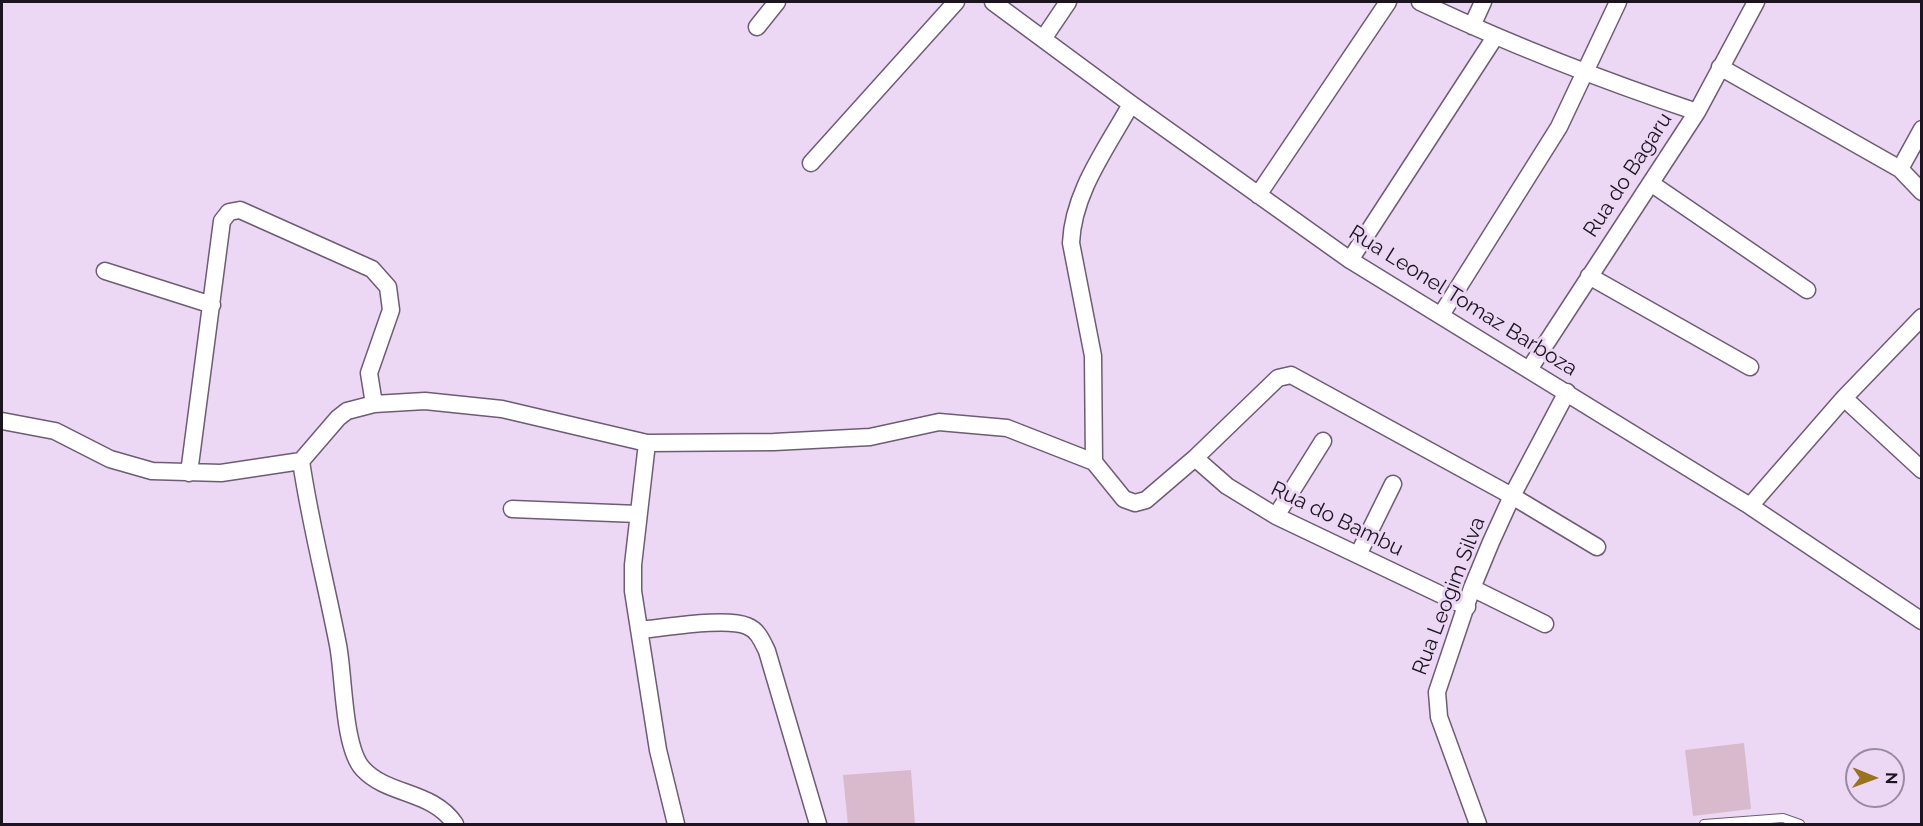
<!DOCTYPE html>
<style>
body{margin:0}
#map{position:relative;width:1923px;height:826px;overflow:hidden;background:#ecd8f4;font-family:Raleway,sans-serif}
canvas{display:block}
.frame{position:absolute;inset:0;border:3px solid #1c151f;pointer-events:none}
.north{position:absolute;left:1845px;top:748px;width:60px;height:60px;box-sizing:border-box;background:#ecd8f4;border:2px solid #998a9f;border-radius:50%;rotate:91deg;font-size:16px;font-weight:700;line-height:24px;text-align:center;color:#1c151f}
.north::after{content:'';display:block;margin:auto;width:21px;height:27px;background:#9a731f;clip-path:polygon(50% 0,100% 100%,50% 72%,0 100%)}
</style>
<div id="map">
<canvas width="1923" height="826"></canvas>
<div class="frame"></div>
<div class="north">N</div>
</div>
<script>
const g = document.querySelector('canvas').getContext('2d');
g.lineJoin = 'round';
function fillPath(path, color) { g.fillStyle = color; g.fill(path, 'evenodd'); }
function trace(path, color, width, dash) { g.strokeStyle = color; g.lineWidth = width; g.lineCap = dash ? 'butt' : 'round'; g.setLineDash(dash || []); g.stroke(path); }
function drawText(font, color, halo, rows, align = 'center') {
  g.font = font + ' Raleway,sans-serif'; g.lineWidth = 6; g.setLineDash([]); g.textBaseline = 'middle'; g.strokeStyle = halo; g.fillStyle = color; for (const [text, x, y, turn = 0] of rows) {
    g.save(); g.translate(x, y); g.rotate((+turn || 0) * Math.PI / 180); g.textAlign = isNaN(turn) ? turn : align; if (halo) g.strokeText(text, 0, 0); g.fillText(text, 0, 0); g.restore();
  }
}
const building = new Path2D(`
 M1744 743 1751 809 1693 816 1685 750Z
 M911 770 915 825H848L843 775Z`);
const lane = new Path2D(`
 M1704 824 1783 818 1800 824`);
const street = new Path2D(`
 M993 2 1131 104 1350 260 1750 506 1922 621
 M1420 2C1511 45 1601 80 1697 112
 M1472 26 1483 2
 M757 27 777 2
 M1043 39 1068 2
 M1720 67 1900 169 1922 192
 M1131 104C1107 148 1073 192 1071 243L1093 356 1094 462 1124 499 1135 503 1146 500 1195 458 1278 378 1291 375 1512 496 1597 547
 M811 163 956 2
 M1900 169 1922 129
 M1652 184 1807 290
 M1258 195 1388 2
 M1350 260 1495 37
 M105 271 212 305
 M1589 276 1750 367
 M1441 315 1559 127 1618 2
 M1530 368 1697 112 1756 2
 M1844 398 1922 470
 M2 421 55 431 110 459 152 471 221 473 301 461 338 418 347 411 374 404 425 401 502 409 647 443 774 442 870 437 939 422 1007 428 1094 462
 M647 443 633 565V591L658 750 676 824
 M1195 458 1227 486 1276 516 1467 607
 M301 461C310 523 326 583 338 645 344 675 343 748 363 769 388 796 432 790 455 824
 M189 473 222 221 229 212 240 210 372 269 388 287 391 310 369 373 374 404
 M1750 506 1844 398 1922 317
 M512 509 638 514
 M1276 516 1323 441
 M1358 555 1393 484
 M1472 588 1545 624
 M639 630C664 628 726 617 747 626 758 630 762 641 767 651L818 824
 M1478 824 1439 717 1437 692 1472 588 1491 542 1512 496 1567 392`);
const streetNames = [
 ["Rua do Bagaru",1628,175,-57],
 ["Rua Leonel Tomaz Barboza",1463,301,32],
 ["Rua do Bambu",1337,519,26],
 ["Rua Leogim Silva",1449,596,-69]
];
fillPath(building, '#d9bacd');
trace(lane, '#6d5c74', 10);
trace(street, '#6d5c74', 19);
trace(lane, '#fff', 8);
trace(street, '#fff', 16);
drawText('21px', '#1c151f', '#ecd8f4', streetNames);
</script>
